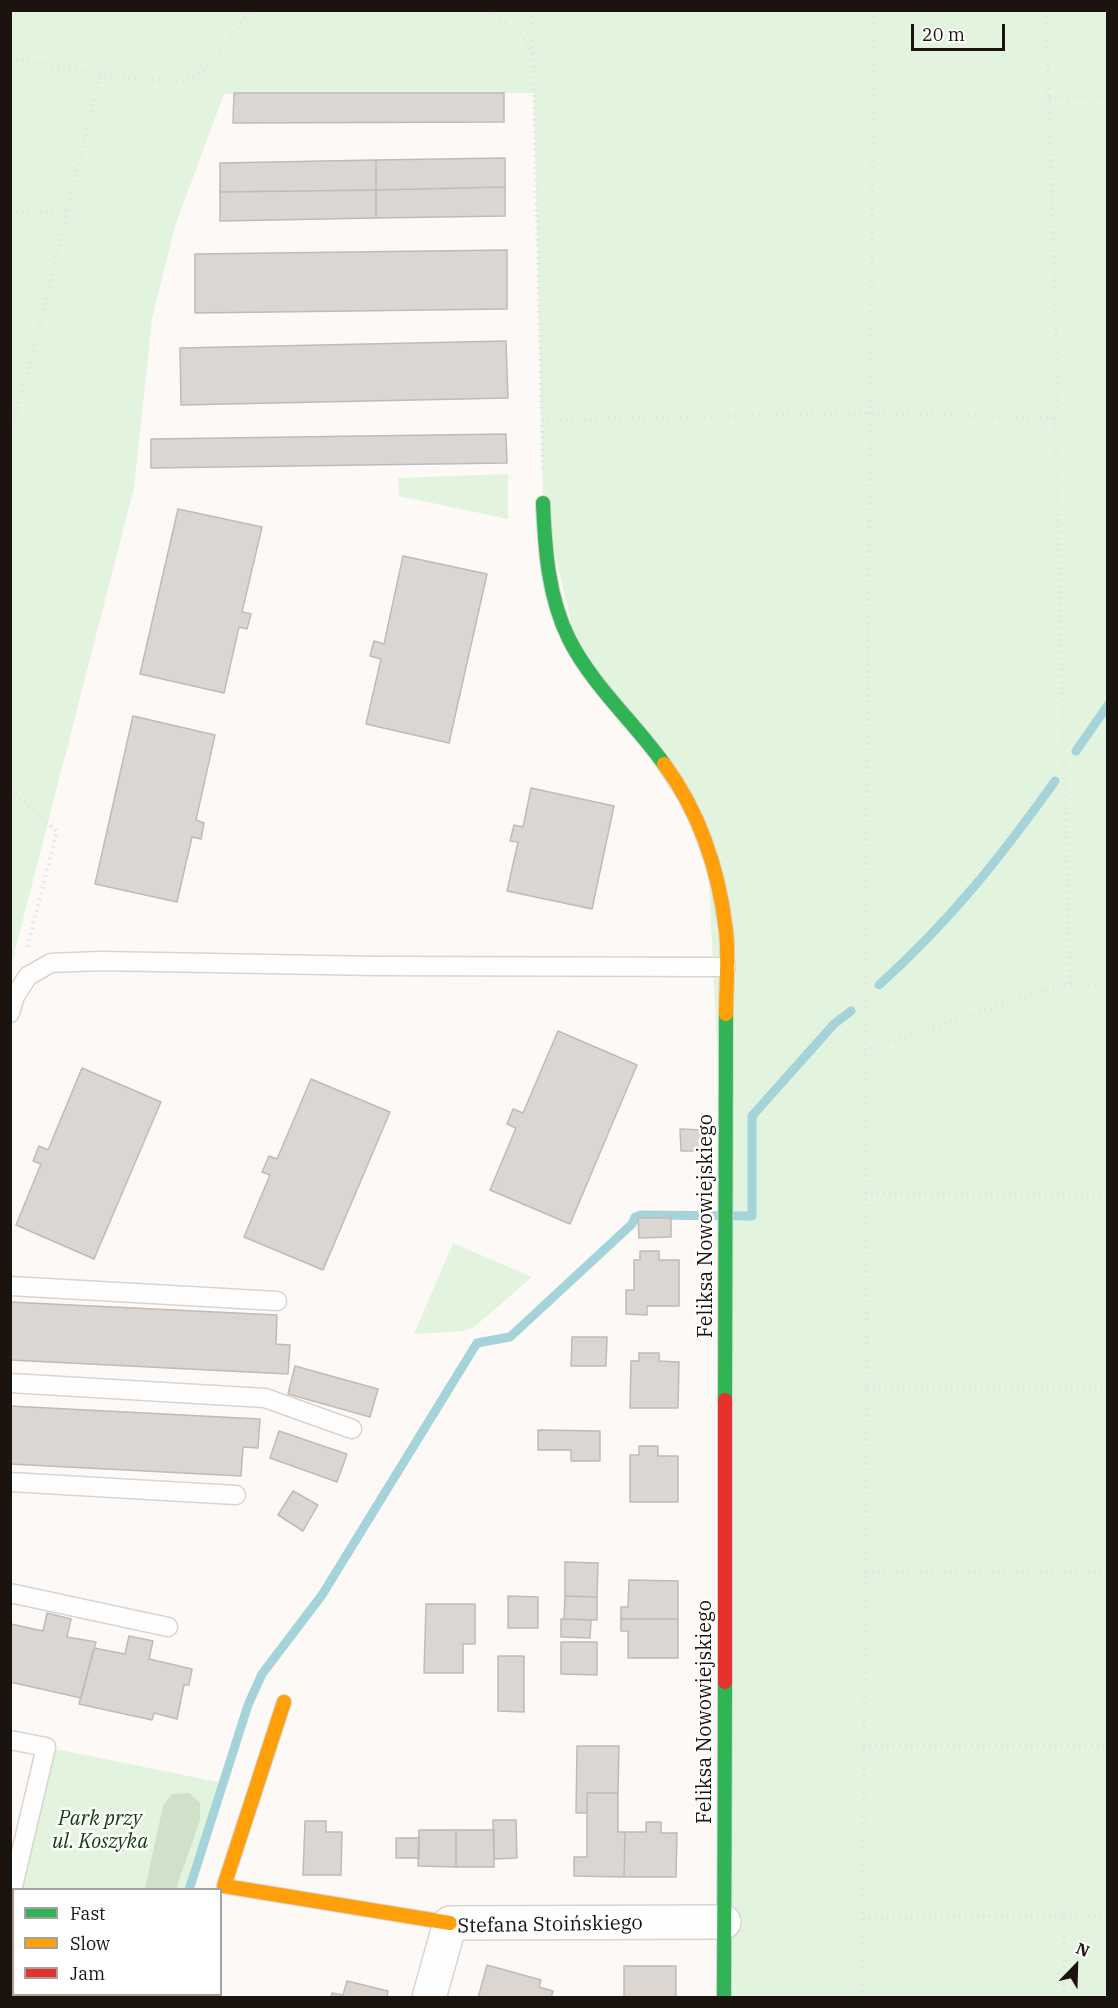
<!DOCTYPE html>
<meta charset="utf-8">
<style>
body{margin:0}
#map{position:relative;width:1118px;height:2008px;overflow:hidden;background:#fcf9f7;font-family:"IBM Plex Serif",serif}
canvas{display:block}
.frame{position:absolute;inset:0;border:12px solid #1b140e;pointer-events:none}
.legend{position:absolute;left:12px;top:1888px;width:210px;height:108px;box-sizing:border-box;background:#fff;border:2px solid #a4a19f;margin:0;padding:8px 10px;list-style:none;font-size:18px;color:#1b140e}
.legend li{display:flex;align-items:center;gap:12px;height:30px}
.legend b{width:30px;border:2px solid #a4a19f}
.north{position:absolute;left:1046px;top:1936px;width:60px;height:60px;-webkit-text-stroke:4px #fff;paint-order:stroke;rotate:23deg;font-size:16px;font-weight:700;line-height:24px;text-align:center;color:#1b140e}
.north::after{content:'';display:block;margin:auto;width:21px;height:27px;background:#1b140e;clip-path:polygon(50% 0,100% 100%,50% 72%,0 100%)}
.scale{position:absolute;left:911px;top:24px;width:94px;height:27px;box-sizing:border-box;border:3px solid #1b140e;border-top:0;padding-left:8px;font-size:18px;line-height:21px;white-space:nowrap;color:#1b140e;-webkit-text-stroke:4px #fff;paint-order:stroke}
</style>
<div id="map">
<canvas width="1118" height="2008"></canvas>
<div class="frame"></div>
<ul class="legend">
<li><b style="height:8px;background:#30b455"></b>Fast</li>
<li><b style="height:8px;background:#ff9f0a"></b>Slow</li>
<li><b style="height:8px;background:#e5322d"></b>Jam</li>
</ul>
<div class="north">N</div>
<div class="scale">20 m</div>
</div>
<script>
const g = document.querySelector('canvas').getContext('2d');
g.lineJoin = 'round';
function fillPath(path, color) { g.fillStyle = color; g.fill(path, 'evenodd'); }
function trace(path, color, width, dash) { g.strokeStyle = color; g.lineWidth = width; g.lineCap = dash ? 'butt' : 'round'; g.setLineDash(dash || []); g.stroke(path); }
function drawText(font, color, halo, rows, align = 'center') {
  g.font = font + ' "IBM Plex Serif",serif'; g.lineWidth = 5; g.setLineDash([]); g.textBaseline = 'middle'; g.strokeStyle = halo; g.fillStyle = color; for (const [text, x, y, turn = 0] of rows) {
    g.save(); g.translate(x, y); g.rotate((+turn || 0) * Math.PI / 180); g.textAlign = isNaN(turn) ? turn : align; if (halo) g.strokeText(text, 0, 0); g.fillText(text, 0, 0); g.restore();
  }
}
const green = new Path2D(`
 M11 11H1107V1997H724L726 1232 707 842 579 656 543 503 534 93 224 94 175 226 152 319 134 488 11 966Z
 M508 474V519L399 496 398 478Z
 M453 1243 532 1277 473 1328 463 1331 414 1334Z
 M46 1747 223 1783 189 1889 14 1890V1994L154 1995 153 1997 11 1998V1899Z`);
const forest = new Path2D(`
 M189 1793 200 1803V1820L176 1889H145L163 1806 172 1794Z`);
const stream = new Path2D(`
 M1076 751 1108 705
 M879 985C950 921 1000 858 1055 781
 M189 1890 248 1705 262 1674 322 1595 477 1343 510 1337 632 1224 635 1217 641 1215 752 1216V1116L834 1024 851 1011
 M153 1998 154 1994`);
const building = new Path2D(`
 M234 93H504V122L233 123Z
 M505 158V187L376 190V160Z
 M376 160V190L220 192V163Z
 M505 187V216L376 218V190Z
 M376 190V218L220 221V192Z
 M507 250V309L195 313V254Z
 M506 341 508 398 181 405 180 348Z
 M506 434 507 463 151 468V439Z
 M178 509 262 527 242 612 251 614 247 629 239 627 224 693 140 674Z
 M403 556 487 574 449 743 366 724 381 659 370 656 374 641 384 644Z
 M133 716 215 735 196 820 204 823 201 839 192 837 177 902 95 884Z
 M531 788 614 806 592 909 507 891 518 842 510 841 514 825 523 827Z
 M558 1031 637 1065 570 1224 490 1190 516 1128 507 1124 513 1109 523 1113Z
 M82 1068 161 1102 94 1259 16 1225 41 1164 33 1161 39 1146 48 1150Z
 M311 1079 390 1112 323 1270 244 1237 270 1175 262 1172 269 1156 277 1159Z
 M680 1129 703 1130 704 1151H681Z
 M638 1218H671V1237L639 1238Z
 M640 1251H659V1260H679V1306H647V1315L626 1314V1290H634V1260H640Z
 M10 1302 277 1315 276 1344 290 1345 288 1374 10 1360Z
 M572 1337H607L606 1366H571Z
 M639 1353H659V1361L679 1362 678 1408H630L631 1361H639Z
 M295 1366 378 1389 370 1417 288 1394Z
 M10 1406 260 1419 258 1448 243 1447 241 1476 10 1464Z
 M538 1430 600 1431V1461H571V1450H538Z
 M279 1431 347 1454 337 1482 270 1458Z
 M639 1446H658V1456H678V1502H630V1455H639Z
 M293 1491 318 1505 303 1531 278 1515Z
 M565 1562 598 1563 597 1597 565 1596Z
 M629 1580 678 1581V1619H621V1607H628Z
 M508 1596 538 1597V1628H508Z
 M565 1596 597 1597V1620L564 1619Z
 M426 1604H475V1644H463V1673H424Z
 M47 1613 71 1619 67 1637 96 1642 81 1698 10 1682 11 1624 43 1631Z
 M561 1619 591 1620 590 1638 561 1637Z
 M621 1619H678V1658H628V1631H621Z
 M129 1636 153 1641 149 1659 192 1669 189 1685H184L177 1719 154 1713 152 1720 79 1704 94 1648 125 1654Z
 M561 1642H597V1675L561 1674Z
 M498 1656H524V1712L498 1711Z
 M577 1746H619L618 1793H587V1813H576Z
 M587 1793H618V1832H625L624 1877 574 1876V1857H587Z
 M493 1820H516L517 1858 494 1859Z
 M305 1821H326V1832H342L341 1875H303Z
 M646 1822H661V1833H677L676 1877H624L625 1832H646Z
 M419 1830H456V1867L418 1866Z
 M456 1830H494V1867H456Z
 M396 1838H419V1858H396Z
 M487 1965 541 1980 539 1987 553 1991 551 1998H478Z
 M624 1966H676V1998H624Z
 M347 1981 388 1991 387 1998H331L332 1993 343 1995Z`);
const path = new Path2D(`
 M484 10C507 23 523 31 533 56L543 471
 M532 10 533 53
 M1046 10 1058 392 1055 418 1070 984
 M10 58 132 79 185 81 201 72 225 45 250 10
 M1049 98 1108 96
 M10 212 68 210
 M542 420 871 413 1055 418
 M10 432 35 346 100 74
 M10 790 57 831 27 948
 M865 1050 1062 984 1108 985
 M865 1194 1108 1195
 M867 1387H1108
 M866 1573H1108
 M863 1746H1108
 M1064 1915 1108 1916
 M863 1918 1064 1915V1998
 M862 1998 867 1387 865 991 874 10`);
const lane = new Path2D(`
 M10 1013 15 996 28 976 51 963 100 961 378 966 726 967
 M10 1286 277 1301
 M10 1383 265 1398 352 1429
 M10 1482 236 1495
 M10 1593 168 1627
 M10 1740 46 1747 10 1899`);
const street = new Path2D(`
 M429 1998 450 1923 724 1922`);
const fast = new Path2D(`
 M543 503C545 549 548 597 569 639 592 685 634 722 664 764
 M725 1400 726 1014
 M724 1998 725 1682`);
const slow = new Path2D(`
 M664 764C700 813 719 871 726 931 729 958 726 987 726 1014
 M284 1702 224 1886 450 1923`);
const jam = new Path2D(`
 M725 1682V1400`);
const streetNames = [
 ["Feliksa Nowowiejskiego",706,1226,-90],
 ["Feliksa Nowowiejskiego",705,1712,-90],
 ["Stefana Stoińskiego",550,1925,-1]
];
const parkNames = [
 ["Park przy",100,1819],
 ["ul. Koszyka",100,1842]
];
fillPath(green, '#e3f4de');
fillPath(forest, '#cfe1c9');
trace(stream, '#a4d3da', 9);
fillPath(building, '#dbd6d2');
trace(building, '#c0bbb7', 1.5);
trace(lane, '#d9d4d0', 21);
trace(street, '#d9d4d0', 36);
trace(fast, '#d9d4d0', 16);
trace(slow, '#d9d4d0', 16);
trace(jam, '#d9d4d0', 16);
trace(path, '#e5e4e3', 4, [1.5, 4.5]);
trace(lane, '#fffefe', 18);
trace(street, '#fffefe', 33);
trace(fast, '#30b455', 14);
trace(slow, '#ff9f0a', 14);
trace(jam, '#e5322d', 14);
drawText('20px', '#1b140e', '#fff', streetNames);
drawText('italic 20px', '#114006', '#fff', parkNames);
</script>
